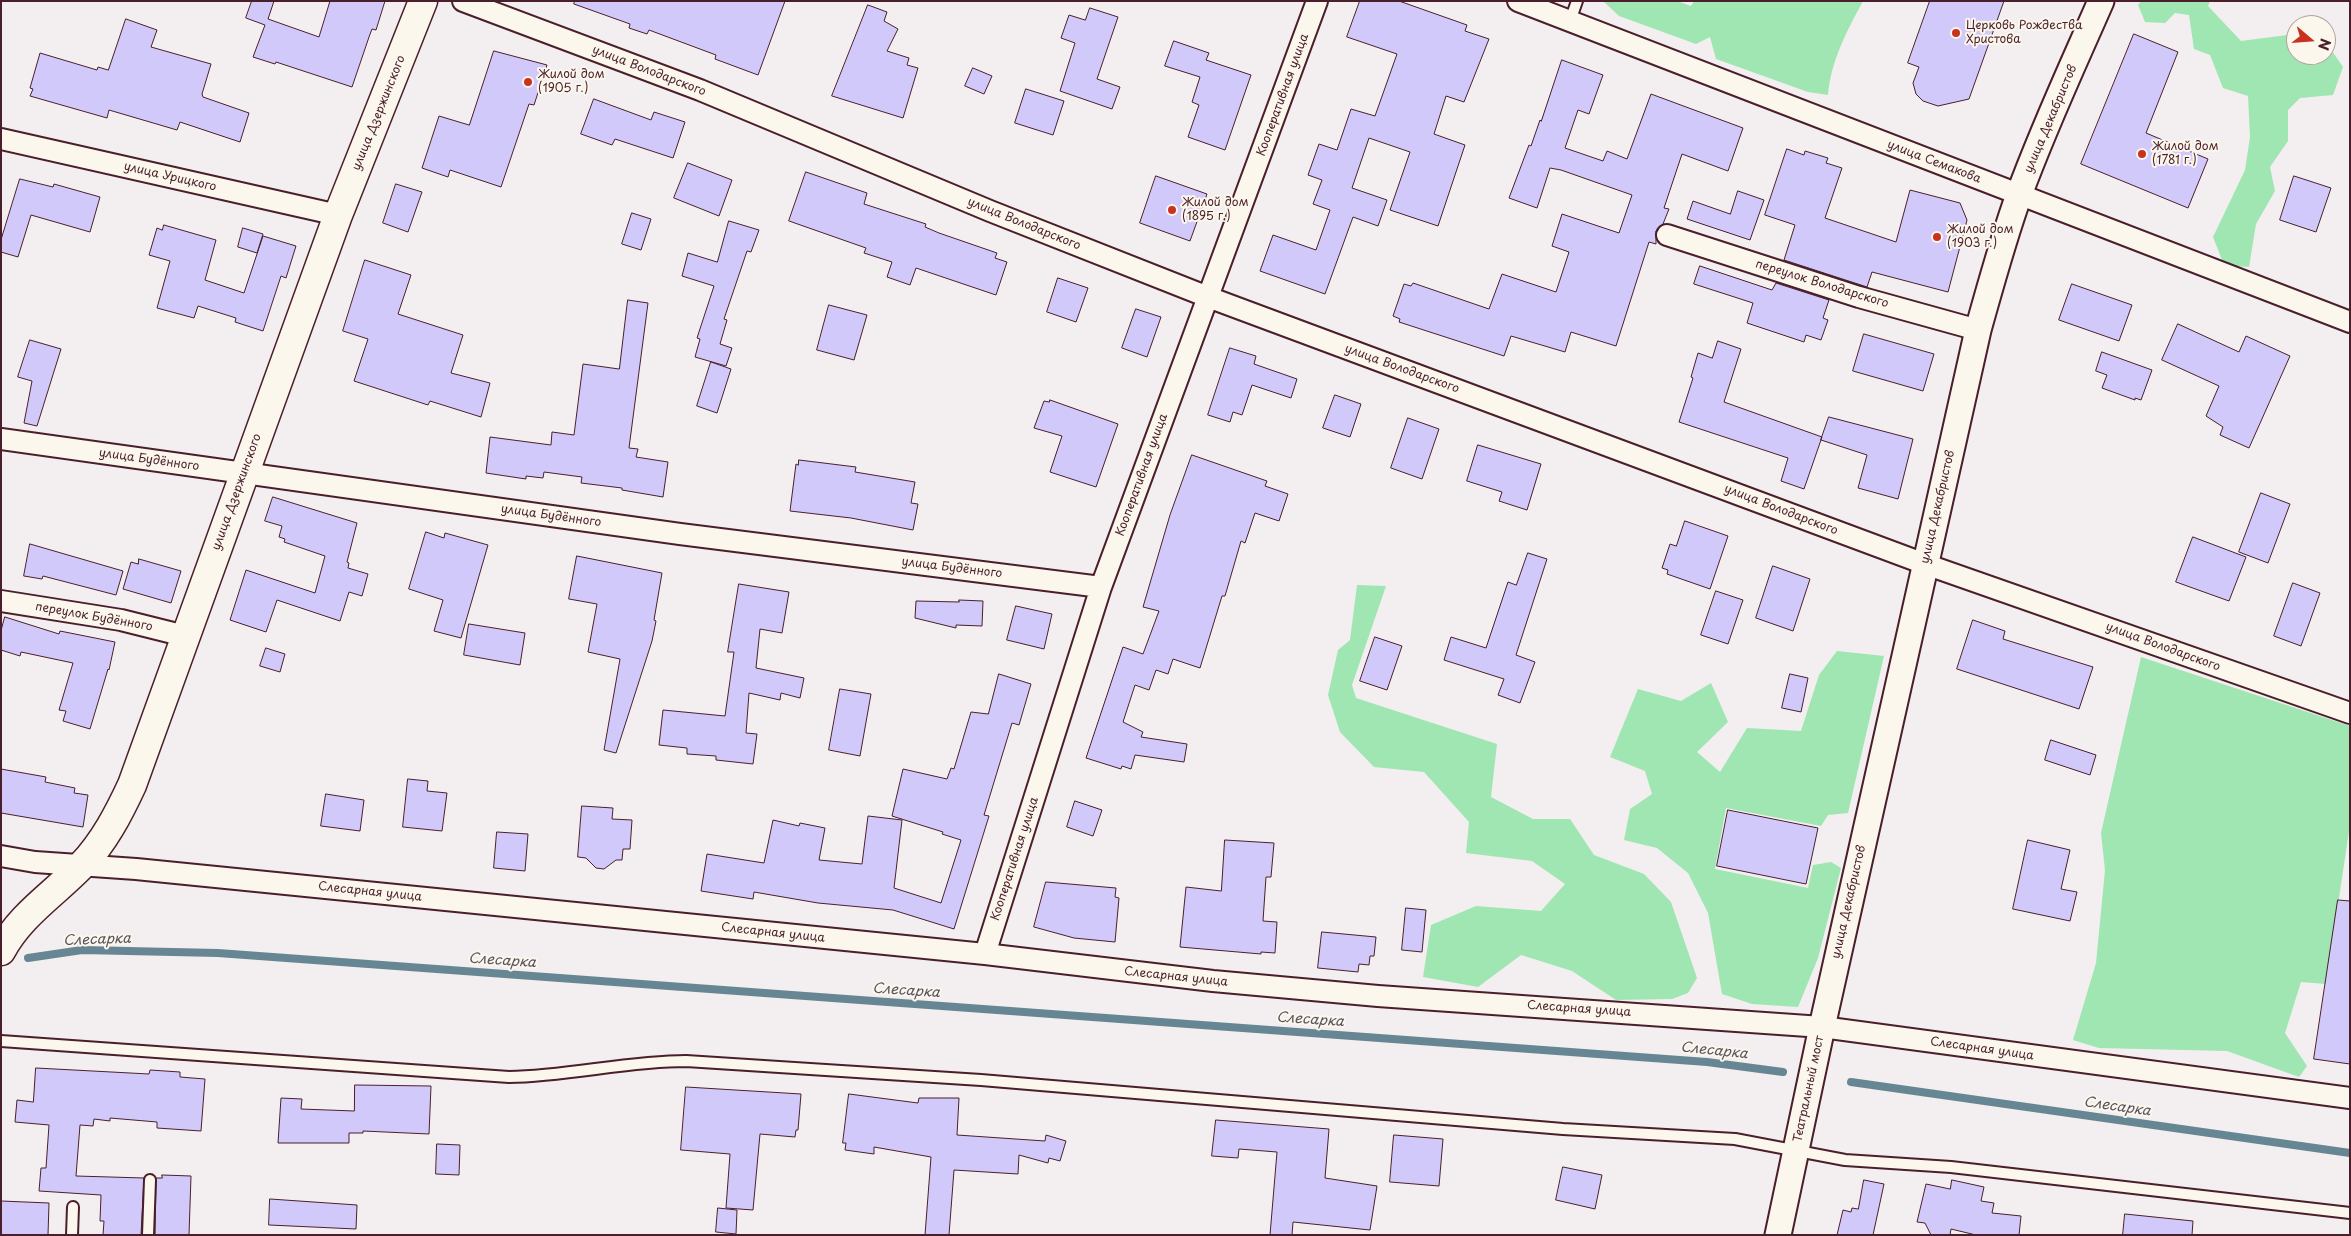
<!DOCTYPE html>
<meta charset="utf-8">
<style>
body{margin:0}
#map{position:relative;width:2351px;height:1236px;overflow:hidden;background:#f3eeef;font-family:"Playpen Sans",sans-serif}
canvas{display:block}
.frame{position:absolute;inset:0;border:2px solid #4a1f2b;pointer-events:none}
.north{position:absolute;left:2286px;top:15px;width:50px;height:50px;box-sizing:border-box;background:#fbf7ec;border:1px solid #b4a19f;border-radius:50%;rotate:108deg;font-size:14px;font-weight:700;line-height:20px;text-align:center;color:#4a1f2b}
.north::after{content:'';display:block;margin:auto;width:18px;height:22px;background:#c8321e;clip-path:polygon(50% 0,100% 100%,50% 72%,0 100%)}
</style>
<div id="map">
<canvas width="2351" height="1236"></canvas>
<div class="frame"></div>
<div class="north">N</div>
</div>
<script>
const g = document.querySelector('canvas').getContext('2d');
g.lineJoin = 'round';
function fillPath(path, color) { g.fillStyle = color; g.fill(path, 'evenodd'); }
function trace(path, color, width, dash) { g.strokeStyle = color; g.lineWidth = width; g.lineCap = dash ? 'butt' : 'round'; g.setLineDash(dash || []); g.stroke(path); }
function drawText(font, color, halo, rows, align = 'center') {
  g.font = font + ' "Playpen Sans",sans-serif'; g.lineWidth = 4; g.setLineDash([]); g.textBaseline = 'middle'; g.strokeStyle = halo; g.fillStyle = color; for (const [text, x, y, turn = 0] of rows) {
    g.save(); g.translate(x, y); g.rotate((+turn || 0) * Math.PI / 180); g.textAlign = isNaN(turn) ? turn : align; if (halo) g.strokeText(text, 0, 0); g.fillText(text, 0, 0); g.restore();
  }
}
const green = new Path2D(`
 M1603 1H1677L1691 6 1694 1H1863C1847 31 1831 60 1828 95L1808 92 1716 59 1710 37 1696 44 1619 16Z
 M2141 1H2210L2208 6 2241 41 2287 35 2296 39V55H2326V49L2332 51 2343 67 2333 95 2300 98 2288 110V141L2270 167 2275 191 2256 224 2249 267 2224 265 2213 237 2245 170 2250 137 2248 96 2223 88 2210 55 2194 49 2189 15 2175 13 2165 23 2145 22 2138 5Z
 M1357 585 1386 586 1352 685 1356 698 1497 744 1491 797 1533 819H1570L1594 855 1644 874 1671 902 1697 978 1688 993 1672 999 1616 1000 1572 971 1521 955 1478 987 1423 977 1431 925 1476 906 1541 911 1565 884 1532 861 1466 853 1469 822 1424 772 1374 767 1340 732 1328 695 1338 650 1350 640Z
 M1837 651 1884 656 1848 813 1828 815 1821 826 1726 808 1715 869 1808 888 1813 865 1831 862 1841 868 1818 958 1798 1007 1752 1004 1722 994 1708 913 1688 873 1657 848 1624 840 1630 809 1652 794 1645 771 1610 757 1638 689 1681 701 1711 683 1728 722 1697 752 1720 772 1747 728 1801 731 1819 675Z
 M2141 657 2350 726V825L2326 984 2301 982 2285 1033 2307 1066 2299 1077 2227 1051 2099 1048 2073 1040 2096 963 2105 870 2101 833Z`);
const stream = new Path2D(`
 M28 958 82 950 218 953 1707 1062 1783 1072
 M1851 1082 2350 1153`);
const building = new Path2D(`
 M252 1H274L268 19 319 37 330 1H385L376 30 372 29 369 37 352 87 276 62 275 64 253 57 265 25 246 18Z
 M575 1H785L758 75 715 59 716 55 649 30 647 34 629 28 630 24 574 4Z
 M1360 1H1399L1467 25 1465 31 1489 39 1464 102 1446 96 1434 134 1465 145 1438 226 1390 210 1410 152 1369 138 1352 188 1387 200 1378 226 1353 217 1325 294 1260 271 1273 235 1316 250 1330 210 1313 204 1322 180 1308 175 1319 144 1337 150 1351 109 1375 116 1397 54 1347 37Z
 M1930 1H2004L1969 99 1938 106 1923 101 1916 94 1913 83 1919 67 1908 63Z
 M868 5 887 12 884 21 898 29 887 51 909 58 907 65 918 68 903 118 832 96Z
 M1090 8 1118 17 1097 79 1120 87 1112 109 1060 91 1075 43 1061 38 1069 15 1085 20Z
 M126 19 157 30 151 47 211 64 202 94 203 97 249 113 240 142 180 122 177 130 109 110 107 118 30 96 33 89 30 88 40 53 97 70 98 67 108 70Z
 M2134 34 2178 52 2146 133 2208 159 2188 208 2081 164Z
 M1174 41 1209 53 1206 60 1251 75 1225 150 1188 137 1199 105 1192 102 1200 77 1165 66Z
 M494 51 547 65 534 105 529 104 501 187 450 170 448 177 422 168 439 116 469 125Z
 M1562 60 1603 75 1589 114 1578 110 1565 148 1603 161 1607 151 1627 159 1651 94 1743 128 1728 171 1682 154 1664 208 1669 209 1663 224 1656 231V244L1649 242 1616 346 1571 332 1565 352 1511 336 1504 356 1399 322 1400 319 1393 316 1404 284 1411 286 1413 283 1489 309 1502 274 1556 292 1569 252 1552 246 1562 214 1619 233 1632 195 1561 170 1550 168 1537 208 1509 198 1529 145 1531 146 1540 120 1541 121Z
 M973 68 992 76 984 94 965 86Z
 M1026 89 1064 101 1053 135 1015 123Z
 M594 99 651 120 654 112 685 122 673 158 615 139 612 145 581 134Z
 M1787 149 1804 155 1805 151 1828 158 1826 163 1842 168 1825 218 1896 242 1910 190 1960 203 1967 220 1948 292 1872 272 1867 287 1784 260 1795 225 1765 215Z
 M688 163 732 180 719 216 674 198Z
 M806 172 867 193 864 204 926 224 925 227 939 233 997 253 995 258 1007 262 996 295 916 268 910 285 887 277 892 262 864 253 866 248 789 221Z
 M1156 176 1207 194 1190 241 1140 223Z
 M2294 176 2331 188 2316 232 2280 220Z
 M20 179 53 187 54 184 100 197 90 232 31 215 18 257 1 252V240Z
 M396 184 422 192 408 232 383 223Z
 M1738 191 1764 200 1750 240 1687 219 1693 201 1730 214Z
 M632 213 651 219 641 250 622 244Z
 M729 221 759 230 751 252 747 251 724 319 727 320 720 344 732 348 726 366 695 357 700 339 697 338 714 286 682 276 688 253 717 262Z
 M164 225 216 240 205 280 244 293 263 236 296 246 286 278 281 276 263 331 235 322 236 318 198 306 194 318 157 308 170 261 149 255 157 228 162 230Z
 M243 228 263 234 257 253 238 247Z
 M365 260 411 275 398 314 463 335 451 373 490 383 481 417 430 401 428 405 354 381 368 339 343 331Z
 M1700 266 1772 290 1776 283 1829 300 1823 318 1828 320 1821 340 1806 335 1804 342 1747 323 1753 303 1694 284Z
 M1058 278 1088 288 1076 322 1047 312Z
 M2072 284 2132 305 2119 341 2059 320Z
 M628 300 648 303 629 448 638 449 636 457 668 462 663 497 622 490V488L581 483 582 477 544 472 543 478 526 476V479L486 473 490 437 551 445 552 432 574 435 583 364 619 369Z
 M829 305 867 315 854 360 817 350Z
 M1136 309 1161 317 1147 357 1122 348Z
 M2178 324 2239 352 2246 336 2290 356 2249 448 2220 435 2223 427 2206 416 2219 386 2162 360Z
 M1864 334 1934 354 1923 391 1853 371Z
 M30 340 61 349 37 426 24 423 32 381 18 377Z
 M1718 341 1741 349 1724 402 1822 437 1804 489 1781 481 1788 458 1679 422 1693 378 1691 377 1698 353 1712 358Z
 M1230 348 1256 356 1254 364 1297 379 1291 398 1252 385 1242 415 1233 412 1230 422 1208 415Z
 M2102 352 2152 370 2141 400 2135 398V400L2102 388 2107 375 2096 371Z
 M711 362 731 369 717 413 697 406Z
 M1335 395 1361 404 1350 437 1323 428Z
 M1050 400 1118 424 1096 487 1050 472 1062 436 1034 428 1044 401 1049 402Z
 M1829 417 1913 439 1898 499 1858 488 1867 455 1821 440Z
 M1408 418 1439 429 1422 479 1391 468Z
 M1478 445 1541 464 1527 510 1499 501 1502 492 1467 481Z
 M1192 455 1267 481 1265 486 1288 494 1279 521 1255 513 1245 543 1241 541 1225 596H1222L1200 668 1173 659 1168 674 1156 670 1149 690 1135 685 1123 722 1143 732 1141 737 1187 744 1184 762 1135 755 1131 769 1122 766 1121 769 1086 758 1123 647 1143 654 1159 611 1143 607 1170 515Z
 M799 460 856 467 855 472 915 482 911 503 918 504 913 530 851 518 790 511 796 464 798 465Z
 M2261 493 2290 504 2268 563 2239 552Z
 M273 497 357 523 347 562 349 563 348 568 368 574 362 596 349 592 340 621 277 600 266 632 230 620 246 570 315 593 325 556 284 542 285 539 279 537 282 526 265 521Z
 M1685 521 1728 536 1710 589 1667 574 1668 570 1662 568 1670 544 1676 546Z
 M426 532 444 538 445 533 488 545 461 638 434 631 443 600 409 589Z
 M2193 537 2246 557 2229 601 2176 582Z
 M30 544 123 571 116 595 43 576 42 579 24 576Z
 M1528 553 1547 559 1516 655 1535 662 1520 703 1498 695 1504 679 1444 660 1451 637 1486 648 1508 582 1516 585Z
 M577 556 662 573 654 620 656 621 652 641 616 753 604 750 620 659 588 652 597 604 569 599Z
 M139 559 181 571 171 603 123 589 131 562 138 564Z
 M1773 566 1810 579 1793 631 1756 618Z
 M2293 583 2320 593 2301 646 2274 636Z
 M739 584 789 592 782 633 760 629 756 668 804 678 800 698 781 693 780 700 749 693 746 733 757 734 753 764 716 760V756L687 754V748L659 745 663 710 725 716 734 652H728Z
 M1716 591 1743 600 1728 644 1701 635Z
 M959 600 983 601 982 626 956 625V628L915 618 916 601 959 602Z
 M1016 606 1052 614 1044 649 1007 640Z
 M5 617 59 634 60 631 115 642 109 670 108 669 90 729 63 721 66 711 59 710 73 663 21 652 20 656 1 650V631Z
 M1973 620 2005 631 2003 639 2093 667 2079 709 1957 669Z
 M469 624 525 633 520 665 464 655Z
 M1375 637 1402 646 1387 690 1360 681Z
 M266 648 285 654 280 672 260 666Z
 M999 674 1031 684 1019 725 1012 723 984 815 989 816 954 929 893 910 818 903 754 892 753 899 701 891 707 854 764 863 773 820 799 826 800 823 825 828 819 860 862 864 868 816 902 820 894 888 941 903 961 840 942 834 943 832 892 816 903 769 947 779 951 768 954 769 971 712 988 714Z
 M1790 674 1808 678 1801 712 1782 708Z
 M840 689 871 694 860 756 829 750Z
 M2051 740 2096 755 2090 775 2045 760Z
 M1 769 46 777 45 782 75 788 74 793 88 795 83 827 1 813Z
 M408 779 428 781 427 791 447 793 442 831 403 827Z
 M326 794 364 800 360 831 321 826Z
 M1075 801 1102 810 1093 836 1067 827Z
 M582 806 613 808 612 819 632 820 630 849H623L622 860H616L604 869 596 868 586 858 578 857Z
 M1728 810 1818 828 1806 884 1717 866Z
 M497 832 528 834 525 871 494 868Z
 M1225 840 1274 843 1271 877H1266L1263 921 1277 922 1275 953 1261 952V954L1180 947 1186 887 1221 891Z
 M2028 840 2070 850 2061 889 2077 892 2070 921 2013 909Z
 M1046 882 1116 888 1115 897 1119 898 1115 942 1074 938 1034 927Z
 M2338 900 2350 901V1064L2314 1059Z
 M1406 908 1426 910 1422 952 1402 950Z
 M1322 932 1376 937 1374 956H1370L1369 965 1359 964 1358 972 1318 968Z
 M36 1068 149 1074 150 1070 180 1072V1077L205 1079 201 1131 157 1128V1122L110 1118V1121L94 1119 93 1126 80 1125 76 1176 144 1178 141 1235H103L104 1221H100L101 1195 39 1191 41 1168H46L49 1125 15 1122 17 1100 33 1102Z
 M355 1085 431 1086 429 1134 363 1131V1133H349V1143H278L281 1098 302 1099 301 1109 354 1111Z
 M686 1087 801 1094 798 1130H796L795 1137 760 1134 753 1210 726 1208 730 1154 681 1150Z
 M849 1094 918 1103 919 1098H959L957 1135 1045 1141 1046 1135 1066 1141 1060 1161 1049 1158 1048 1163 1019 1155 1018 1174 954 1170 949 1235H925L931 1157 874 1147V1154L845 1150 846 1143H843Z
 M1216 1120 1329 1129 1325 1178 1377 1186 1370 1230 1293 1222 1292 1235H1270L1277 1152 1239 1149 1238 1158 1212 1156Z
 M1394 1135 1443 1139 1439 1186 1390 1182Z
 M437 1144 460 1145 459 1175 436 1174Z
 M1563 1167 1602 1175 1595 1209 1556 1200Z
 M162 1175 191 1176 189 1235H155L156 1178H162Z
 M1864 1180 1884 1184 1873 1235H1837L1843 1210 1851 1212 1852 1208 1858 1209Z
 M1952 1180 1984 1187 1981 1201 1994 1203 1992 1213 2021 1216 2019 1235H1976L1951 1229 1950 1235H1931L1925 1223 1917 1222 1926 1184 1950 1189Z
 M270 1199 357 1205 356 1229 269 1225Z
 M1 1201 49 1203 48 1235H1Z
 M718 1208 737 1210 736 1234 716 1232Z
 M2125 1214 2193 1221 2192 1235H2123Z`);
const service = new Path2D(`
 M1570 21 1577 1
 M1 1041 509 1077C569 1076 627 1061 686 1061L981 1080 1563 1129 1735 1139 1845 1160 1951 1167 2350 1213
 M72 1235 73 1207
 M148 1235 150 1180`);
const minor = new Path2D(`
 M463 1 700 90 990 211 1208 297 1925 564 2350 713
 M1518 1 2350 322
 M1 139 338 215
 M1667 235 1859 297 1978 330
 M1 439 680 534 1101 587
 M1 601 121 620 185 636
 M1 856 35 862 136 869 985 954 1213 981 1378 996 1822 1027 2350 1098
 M985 954 1101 587 1317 1`);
const tertiary = new Path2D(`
 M1778 1235 1822 1027 1978 330C1991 284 2003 239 2019 195 2043 129 2073 65 2101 1`);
const secondary = new Path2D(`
 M1 951C20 915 54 894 82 865 104 842 119 813 132 785L338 215 423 1`);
const markers = [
 [1956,33,5,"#c8321e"],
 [528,82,5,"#c8321e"],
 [2142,154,5,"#c8321e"],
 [1172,210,5,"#c8321e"],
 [1937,237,5,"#c8321e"]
];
const poiNames = [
 ["Церковь Рождества",1966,26],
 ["Христова",1966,40],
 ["Жилой дом",538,75],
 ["(1905 г.)",538,89],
 ["Жилой дом",2152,147],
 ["(1781 г.)",2152,161],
 ["Жилой дом",1182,203],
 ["(1895 г.)",1182,217],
 ["Жилой дом",1947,230],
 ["(1903 г.)",1947,244]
];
const streetNames = [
 ["улица Володарского",649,71,21],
 ["Кооперативная улица",1283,95,-70],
 ["улица Дзержинского",379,113,-68],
 ["улица Декабристов",2051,119,-67],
 ["улица Семакова",1934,162,21],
 ["улица Урицкого",170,177,13],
 ["улица Володарского",1024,224,22],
 ["переулок Володарского",1822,284,17],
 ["улица Володарского",1402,369,20],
 ["улица Будённого",149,460,8],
 ["Кооперативная улица",1142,475,-70],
 ["улица Дзержинского",237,492,-70],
 ["улица Декабристов",1938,507,-77],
 ["улица Володарского",1781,510,21],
 ["улица Будённого",551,516,8],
 ["улица Будённого",952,568,7],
 ["переулок Будённого",94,617,10],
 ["улица Володарского",2163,647,20],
 ["Кооперативная улица",1015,859,-72],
 ["Слесарная улица",370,892,6],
 ["улица Декабристов",1849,902,-77],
 ["Слесарная улица",773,933,6],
 ["Слесарная улица",1176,977,6],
 ["Слесарная улица",1579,1009,4],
 ["Слесарная улица",1982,1049,8],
 ["Театральный мост",1809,1089,-78]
];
const waterNames = [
 ["Слесарка",97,940,-2],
 ["Слесарка",502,961,4],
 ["Слесарка",906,991,4],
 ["Слесарка",1310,1020,4],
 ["Слесарка",1714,1051,6],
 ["Слесарка",2117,1107,8]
];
fillPath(green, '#a0e6b2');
trace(stream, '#678693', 8);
fillPath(building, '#d2c9fb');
trace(building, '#4a1f2b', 1);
trace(service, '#4a1f2b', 14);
trace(minor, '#4a1f2b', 24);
trace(tertiary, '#4a1f2b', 29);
trace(secondary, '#4a1f2b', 31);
trace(service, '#fbf7ec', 10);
trace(minor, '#fbf7ec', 20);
trace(tertiary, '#fbf7ec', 25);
trace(secondary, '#fbf7ec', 28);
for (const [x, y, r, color] of markers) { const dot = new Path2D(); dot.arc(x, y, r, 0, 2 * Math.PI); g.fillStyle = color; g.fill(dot); trace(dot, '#fbf7ec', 2); }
drawText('12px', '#4a1f2b', '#fbf7ec', poiNames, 'left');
drawText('12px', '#4a1f2b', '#fbf7ec', streetNames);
drawText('italic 14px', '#59525f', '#fbf7ec', waterNames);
</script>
